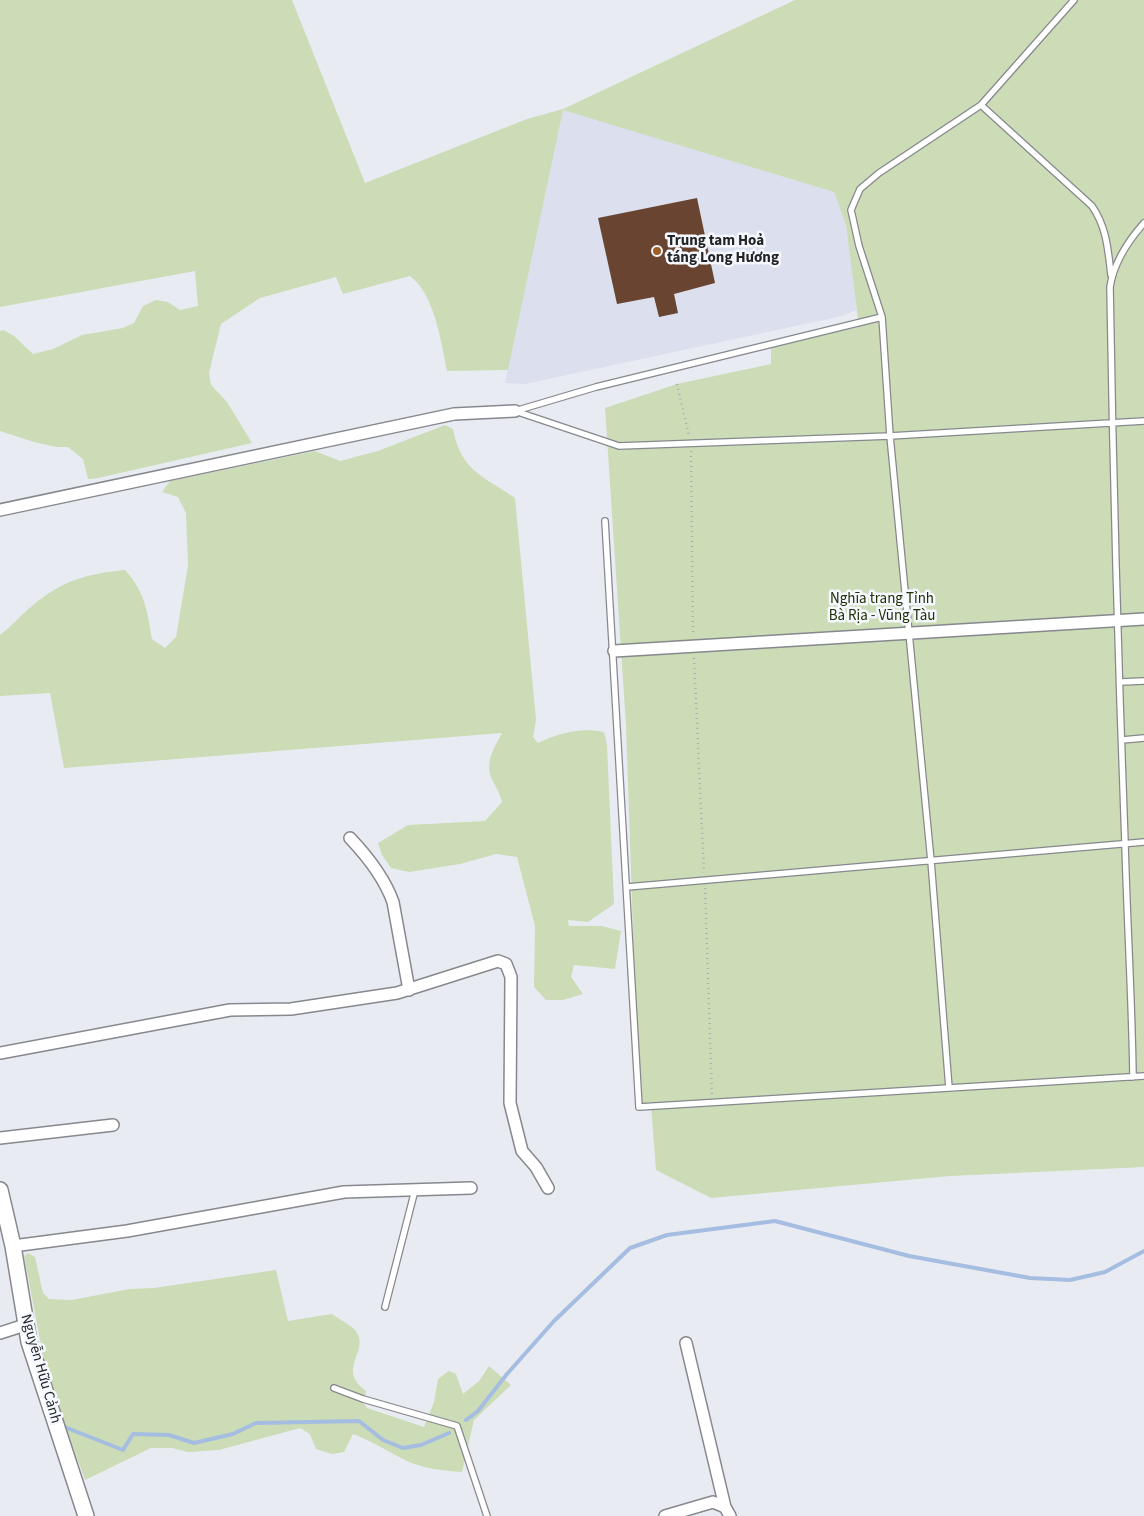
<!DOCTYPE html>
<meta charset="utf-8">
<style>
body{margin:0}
canvas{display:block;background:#e9ebf2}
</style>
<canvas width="1144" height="1516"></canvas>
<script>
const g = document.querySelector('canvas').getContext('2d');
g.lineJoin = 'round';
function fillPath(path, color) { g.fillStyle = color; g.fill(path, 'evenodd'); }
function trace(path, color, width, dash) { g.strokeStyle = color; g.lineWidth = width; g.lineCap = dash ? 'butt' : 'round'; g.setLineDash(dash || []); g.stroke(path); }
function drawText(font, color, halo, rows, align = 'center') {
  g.font = font + ' "Source Sans 3",sans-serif'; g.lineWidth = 5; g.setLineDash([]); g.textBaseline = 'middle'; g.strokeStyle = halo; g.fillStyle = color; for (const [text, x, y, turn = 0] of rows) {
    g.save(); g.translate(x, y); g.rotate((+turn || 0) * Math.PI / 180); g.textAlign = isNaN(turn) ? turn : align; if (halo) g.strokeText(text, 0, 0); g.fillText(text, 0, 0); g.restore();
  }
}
const built = new Path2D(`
 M563 109 834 192 846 225 857 310 842 316 525 384 505 383Z`);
const green = new Path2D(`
 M0 0H292L365 183 527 119 563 109 795 0H1144V1167L950 1176 711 1198 656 1170 651 1106 639 1107 626 726 605 408 677 384 771 364V347L859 327 846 225 834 192 563 110 508 370 447 371C441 342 435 295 410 276L343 294 336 277 260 298 221 324 209 373 211 385 227 402 252 443 98 478 88 479 83 459 68 447H56L34 442 0 431V331L3 330 14 336 33 354 53 349 82 335 123 328 134 323 143 306 156 300 168 302 180 310 198 306 195 271 0 307Z
 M445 425 453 429C461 471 483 476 515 498L536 720 533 737 538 743C559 733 581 727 604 732L607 745 614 904 588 922 568 920 569 926H602L621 931 615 969 574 965 571 977 583 994 563 1000H546L534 987 535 926 517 857 496 854 460 864 409 872 391 868 382 855 378 843 408 825 485 821 502 802C500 793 495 786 491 777 485 760 495 747 502 733L64 768 50 693 0 696V635C12 626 21 615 32 606 63 580 86 574 125 570 145 592 147 610 152 639L165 648 176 637 188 565 186 513 178 497 162 492 170 481 315 451 340 461 378 451Z
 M28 1253 35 1257 43 1293 49 1299 72 1300 129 1289 154 1288 276 1270 288 1321 332 1314C339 1319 349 1324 355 1330 372 1351 335 1368 366 1391L364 1404 367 1408 424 1427 434 1402 438 1379 449 1371 456 1374 463 1394 479 1381 489 1366 511 1385 474 1420 462 1472C444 1471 420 1468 405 1460 387 1451 372 1441 353 1434L344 1452 332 1454 316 1449 310 1434 300 1428 219 1450 188 1452 172 1448H151L85 1480 47 1376 24 1256Z`);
const stream = new Path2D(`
 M466 1420 478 1411 507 1374 554 1321 630 1248 667 1235 775 1221 909 1256 1030 1278 1070 1280 1105 1272 1144 1251
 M62 1426 123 1450 133 1434 169 1435 194 1443 233 1434 256 1423 359 1421 383 1440 403 1448 421 1445 449 1433`);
const building = new Path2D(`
 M697 198 715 283 674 294 678 313 659 317 654 297 617 304 598 218Z`);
const path = new Path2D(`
 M677 384 689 436
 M691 451 693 636
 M694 658 704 873
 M705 888 712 1095`);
const lane = new Path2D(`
 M981 105 1092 206C1107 228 1108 250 1111 275
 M515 411 619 446 890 436 1144 421
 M515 411 596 387 882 317
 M605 521 639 1107 1144 1076
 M1121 682 1144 681
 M1122 740 1144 738
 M627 887 1144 842
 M1133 1077C1132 999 1127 921 1125 843 1118 658 1113 472 1110 287 1114 262 1128 241 1144 223
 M949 1088 931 861 890 436 882 317 859 246 851 210 860 189 879 173 981 105 1074 0
 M385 1307 415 1190
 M334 1388 363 1399 457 1426 487 1516`);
const street = new Path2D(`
 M0 510 454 414 515 411
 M614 651 1144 619
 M350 838C368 857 384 877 393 902L409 990
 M0 1053 230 1010 291 1009 397 993 498 961 506 964 511 977 510 1103 522 1151 536 1167 548 1188
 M0 1138 113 1125
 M13 1246 127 1231 344 1192 471 1188
 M0 1333 25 1325
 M686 1343 725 1507
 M665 1516 713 1502 725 1507 730 1516`);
const secondary = new Path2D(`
 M0 1190 13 1246 29 1342 86 1516`);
const markers = [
 [657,251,5,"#9d5f23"]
];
const poiNames = [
 ["Trung tam Hoả",667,242],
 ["táng Long Hương",667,259]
];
const parkNames = [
 ["Nghĩa trang Tỉnh",882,600],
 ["Bà Rịa - Vũng Tàu",882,617]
];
const streetNames = [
 ["Nguyễn Hữu Cảnh",40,1369,74]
];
fillPath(built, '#dcdfed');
fillPath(green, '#ccdcb6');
trace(stream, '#a5bde1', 4);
fillPath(building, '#684431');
trace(lane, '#86888e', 8);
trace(street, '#86888e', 14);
trace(secondary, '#86888e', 18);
trace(path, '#abadb2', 2.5, [1, 4]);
trace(lane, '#fff', 5.5);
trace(street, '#fff', 11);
trace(secondary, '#fff', 15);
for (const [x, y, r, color] of markers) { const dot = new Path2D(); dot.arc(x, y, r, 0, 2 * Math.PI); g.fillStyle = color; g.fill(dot); trace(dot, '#f6f8ff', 2); }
drawText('bold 15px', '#232426', '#f6f8ff', poiNames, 'left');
drawText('15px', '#223002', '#f6f8ff', parkNames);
drawText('15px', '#232426', '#f6f8ff', streetNames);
</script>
